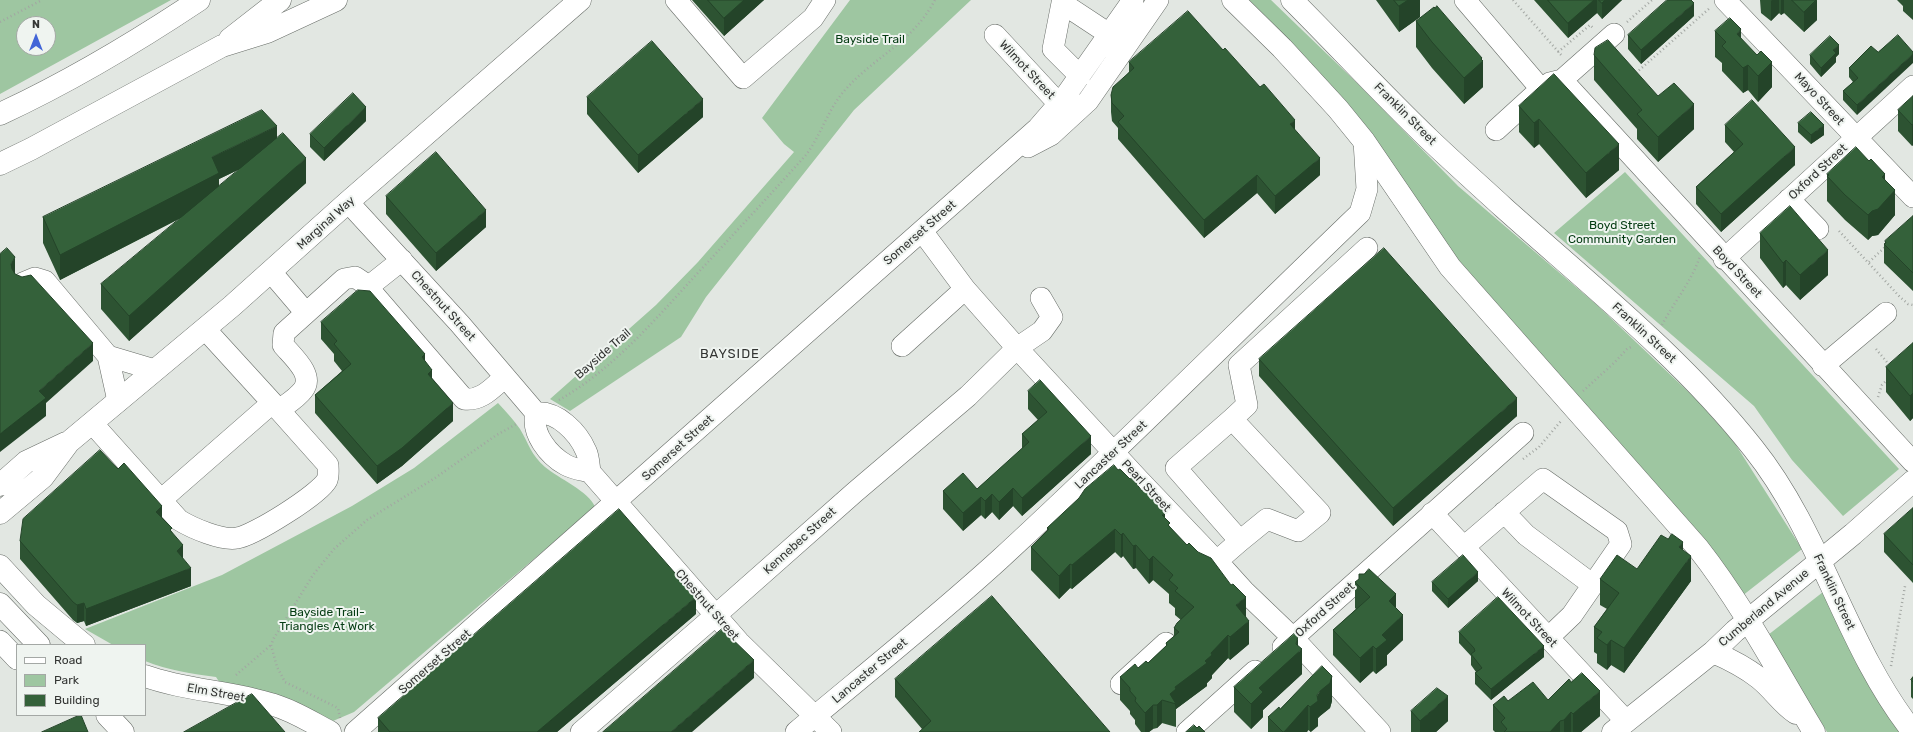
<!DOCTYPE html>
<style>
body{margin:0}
#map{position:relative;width:1913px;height:732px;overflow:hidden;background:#e2e7e2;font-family:Rubik,sans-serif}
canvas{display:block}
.legend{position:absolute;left:16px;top:644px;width:130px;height:72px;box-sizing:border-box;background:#eff4f0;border:1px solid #a4a8a5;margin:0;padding:5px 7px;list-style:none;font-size:12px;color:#343634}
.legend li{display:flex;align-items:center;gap:8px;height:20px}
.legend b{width:20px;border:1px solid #a4a8a5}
.north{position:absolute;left:16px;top:16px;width:40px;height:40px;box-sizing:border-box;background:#eff4f0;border:1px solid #a4a8a5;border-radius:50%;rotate:0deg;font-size:11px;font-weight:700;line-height:16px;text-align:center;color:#343634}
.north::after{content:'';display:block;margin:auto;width:14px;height:18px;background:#4265d7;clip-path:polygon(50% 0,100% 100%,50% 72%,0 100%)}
</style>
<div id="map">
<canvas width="1913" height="732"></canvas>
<ul class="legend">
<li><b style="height:5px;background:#fff"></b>Road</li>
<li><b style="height:11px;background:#9ec6a1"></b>Park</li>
<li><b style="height:11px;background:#34613a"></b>Building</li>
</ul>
<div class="north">N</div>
</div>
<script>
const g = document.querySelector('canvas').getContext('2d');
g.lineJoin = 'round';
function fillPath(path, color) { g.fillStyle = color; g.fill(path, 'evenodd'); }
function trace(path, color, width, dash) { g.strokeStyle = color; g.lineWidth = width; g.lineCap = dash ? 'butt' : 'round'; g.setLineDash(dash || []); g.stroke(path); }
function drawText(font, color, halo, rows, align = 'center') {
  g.font = font + ' Rubik,sans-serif'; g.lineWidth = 4; g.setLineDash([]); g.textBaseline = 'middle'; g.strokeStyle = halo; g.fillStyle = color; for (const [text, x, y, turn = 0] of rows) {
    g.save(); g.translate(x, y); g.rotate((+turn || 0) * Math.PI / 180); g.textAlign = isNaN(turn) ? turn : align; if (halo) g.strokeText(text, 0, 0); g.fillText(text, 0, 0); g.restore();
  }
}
const green = new Path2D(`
 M0 0H171L0 94ZM24 24H48V48H24Z
 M850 0H971L854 110 706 297 681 337 570 411 550 399 656 305 698 262 794 152 784 144 762 118Z
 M1243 0H1271L1355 81 1458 186 1597 305 1698 401 1734 442 1802 549 1742 596 1490 301Z
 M1625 172 1899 469 1843 516 1792 460 1754 406 1554 233Z
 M498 403C506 412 514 420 520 429 529 444 531 455 545 467 558 478 590 492 595 507L354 712 333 721 303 706 220 683 216 677C192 674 168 670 145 661V645H113L85 629 222 575 352 506 414 468Z
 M1823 592 1905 732H1827L1768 635Z`);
const path = new Path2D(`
 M1513 0 1562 56
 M0 22 42 0
 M1627 22 1652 0
 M1558 52 1590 25 1594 29
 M1636 73 1711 7
 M1839 231 1899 296 1908 304 1913 305
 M1869 262 1886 246
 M1662 325C1674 302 1692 281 1700 256
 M1876 349 1891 367
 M1583 391 1614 363 1627 349 1633 346
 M1878 397 1882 385 1888 379
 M559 400C612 370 654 321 695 276 732 236 769 196 806 155 821 135 828 109 845 90 875 56 912 43 935 0
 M1523 459 1539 447 1561 421
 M1891 666 1905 586
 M236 675 271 645
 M340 718 338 708 285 682 277 667 271 645 274 638 313 575 334 549 367 520 435 478 495 436 518 423`);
const minor = new Path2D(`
 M676 0 743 78 813 18 825 0
 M1465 0 1541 89
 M1725 0 1913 197
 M995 35 1059 104
 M1080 76 1053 49 1062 3 1109 34
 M1562 80 1913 462
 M1496 130 1541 89 1550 83 1562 80 1614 34
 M1028 147 1051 135 1088 101 1158 0
 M1789 199 1818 229
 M348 202 460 324 536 413
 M922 231 965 289 1017 348 1139 480 1225 570 1244 591 1293 638 1380 732
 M1724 259 1913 86
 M271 272 306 313
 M23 283 35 278 45 281 108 356 118 401
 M368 287 402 260
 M205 329 279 410C287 404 297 398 303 390 315 375 292 356 283 345L284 333 344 279 355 277 364 283 464 399C482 401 492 388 505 377
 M902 346 965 289
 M108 356 155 370
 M1823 366 1886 313
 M536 413C531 433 548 455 566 465 573 469 582 470 590 472L739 642 831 732
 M536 413C557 411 578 432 586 451 589 457 589 465 590 472
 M1232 419 1247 405 1239 365 1367 248
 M92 423 179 520C192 528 222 541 237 538 253 536 320 494 327 480 329 476 328 469 328 465L279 410
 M161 500 272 403
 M1504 512 1526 535 1593 585
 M1432 513 1626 721
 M1464 547 1543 479 1617 531 1621 544 1572 615 1548 638
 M1217 561 1240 541 1176 468 1232 419 1320 513 1298 531 1267 519 1240 541
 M0 641 17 659
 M1283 647 1523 433
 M1121 684 1166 643
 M355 732 1038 128 1064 98 1133 0
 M581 732 716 615 855 492 968 396 1017 348 1042 331 1052 317 1041 298
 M796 732C864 675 933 620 999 560 1122 447 1240 328 1360 213L1367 189 1364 141
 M1187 732 1255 671`);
const major = new Path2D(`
 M1233 0 1282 48 1338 109 1364 141 1450 267 1698 548C1744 607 1776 669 1814 732
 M1292 0C1338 46 1382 94 1429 139 1453 162 1479 185 1504 208 1590 285 1681 357 1753 448 1822 534 1845 646 1913 732
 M0 485 26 462 66 443
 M0 513 43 477 69 442 232 306 348 202 580 0
 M0 566 36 605 84 645
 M0 604 39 645
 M1713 652C1729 659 1745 667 1759 678 1773 689 1782 704 1796 713
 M145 676C187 691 232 691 274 705 294 711 311 722 330 732
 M107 715 123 732
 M1613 732 1713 652 1735 631 1853 534 1913 481`);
const highway = new Path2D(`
 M230 39 280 0
 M0 114C69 82 136 42 199 0
 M0 164 31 149 222 46 267 32 336 0`);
const wall = new Path2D(`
 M692 0H764L724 36Z
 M1376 0H1420V17L1399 32Z
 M1534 0H1622L1602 19 1597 13 1568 38Z
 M1760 0H1817V20L1804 32 1784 13 1781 15 1779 13 1771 21 1761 13Z
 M1897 0H1913V20L1903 11V6Z
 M1694 16 1641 64 1628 49V35Z
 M1416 21 1482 61 1483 87 1464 104 1432 68 1416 47Z
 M1715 31 1741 38 1772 87 1758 102 1748 90 1743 93 1722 71V63L1715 57Z
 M1871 46 1857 115 1843 100V91L1853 82 1849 77V68Z
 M1223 50 1295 130 1320 175 1275 214 1257 193 1204 238 1118 139V128L1112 121 1111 112V95L1129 72V62Z
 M1839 54 1836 57V62L1821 77 1810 64V55Z
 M1594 55 1658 96 1694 129 1658 162 1637 139V129L1594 80Z
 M1554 74 1619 170 1586 198 1539 144 1534 148 1519 132V106Z
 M1913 96V145L1912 146 1898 131V110Z
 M587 97 703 117 638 173 587 114Z
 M366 121 324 161 310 147V134Z
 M1798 123 1824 135 1811 144 1798 132Z
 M1725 125 1795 165 1721 232 1696 204V187L1734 152 1725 142Z
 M277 138 306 183 129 341 101 309V284L181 218 60 280 43 243V217ZM240 169 219 186V179Z
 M1827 174 1885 179 1895 215 1878 235 1872 236 1868 240 1845 220 1827 201Z
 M386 196 486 227 436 271 386 214Z
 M1913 216V291L1884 263V244L1885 243V241Z
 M1760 233 1828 275 1800 300 1786 285 1783 288 1760 258Z
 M321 322 425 361 432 379 453 421 402 466 377 484 315 413V395L342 371 334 361V354L321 339Z
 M1913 343V419V418L1910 421 1886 392V367Z
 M1259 359 1517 416 1393 526 1259 376Z
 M1028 391 1091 454 1022 516 1013 506 999 520 992 512 985 519 981 515 963 531 943 509V491L977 489 1022 449V434L1038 420 1028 409Z
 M1118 470 1165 519 1170 527 1246 616 1249 644 1230 660 1228 658 1212 675V678L1207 683V686L1176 709V727L1162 723 1157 728 1153 729 1149 732H1141L1135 724V720L1130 714V711L1120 700V677L1148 663 1166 646V643L1174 636V628L1181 620 1175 615V608L1169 603V594L1153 580 1149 584 1136 568 1133 569 1123 556 1121 558 1115 552 1072 589 1070 588 1059 599 1031 570V547L1047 531V528Z
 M1913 508V583L1884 552V534Z
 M162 518 172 532 183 559 191 586 86 626 84 621 77 623 73 620 20 559V541Z
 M1683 550 1691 581 1624 673 1611 665 1607 670 1597 663V654L1594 652V627L1607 609 1600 605V579L1637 569Z
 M1478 581 1448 608 1432 591V582Z
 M1355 582 1396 608 1403 640 1387 655V665L1376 674 1373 671 1360 683 1333 655V630L1356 609 1355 608Z
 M696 614 557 732H378V718Z
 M1459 632 1544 657 1491 700 1475 684V673L1476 672 1471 665V656L1459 643Z
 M1298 646 1302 674 1263 710V717L1251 729 1234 712V687Z
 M1913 677V699L1911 697V680Z
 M895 679 1110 732 922 729 895 697Z
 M1571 682 1600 716 1581 732H1495L1493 730V705L1508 701 1548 700Z
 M1332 701 1330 708 1320 716 1318 718V726L1311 732 1308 730 1307 732H1268V717L1280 709Z
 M1411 711 1448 721 1436 732H1411Z`);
const shadedWall = new Path2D(`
 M744 0H764L724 36V18Z
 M1408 0H1420V17L1399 32V6Z
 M1594 0H1597V13L1568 38V23Z
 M1605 0H1622L1602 19V3Z
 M1772 0H1779V13L1771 21V1Z
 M1781 0H1784V13L1781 15Z
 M1817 0V20L1804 32V12Z
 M1694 3V16L1641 64V50Z
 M1741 29V54L1737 34Z
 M1839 45V54L1836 57V62L1821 77V68L1833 50Z
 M1913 54V63L1857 115V105Z
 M1482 58V62L1483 61V87L1464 104V78Z
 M1772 62V87L1758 102V76Z
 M1748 65V90L1743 93V68Z
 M703 99V117L638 173V155Z
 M1694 104V129L1658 162V137Z
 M366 107V121L324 161V148Z
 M1539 119V144L1534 148V123Z
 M1295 120V138L1290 124Z
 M1913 124V145L1912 146V125Z
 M1824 125V135L1811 144V135Z
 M277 126V151L219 179V198L60 280V255L212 157Z
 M1619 144V170L1586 198V173Z
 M1795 147V165L1721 232V214Z
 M306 158V183L129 341V316Z
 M1320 158V175L1275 214V196Z
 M1885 174V199L1882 177Z
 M1257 175V193L1204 238V220Z
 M1895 190V215L1878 235 1872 236 1868 240V215Z
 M486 210V227L436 271V253Z
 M1828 250V275L1800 300V275Z
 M15 257V274L11 282V264Z
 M1786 260V285L1783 288V263Z
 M93 343V361L46 403V416L0 452V434L39 391Z
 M425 354V372L422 357Z
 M432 370V387L428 374Z
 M1913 393V418L1910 421V396Z
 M1517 398V416L1393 526V508Z
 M453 403V421L402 466 377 484V466Z
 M1091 436V454L1022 516V498Z
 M1013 488V506L999 520V502Z
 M992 494V512L985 519V501Z
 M981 497V515L963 531V513Z
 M162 506V524L156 512Z
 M1165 513V536L1162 515Z
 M1115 529V552L1072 589V565Z
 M1123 533V556L1121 558V535Z
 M1683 542V567L1679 547Z
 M183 545V562L177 551Z
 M1136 545V568L1133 569V546Z
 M1153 556V580L1149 584V560Z
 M1691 556V581L1624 673V648Z
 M1070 564V588L1059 599V576Z
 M191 568V586L86 626V609Z
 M1478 572V581L1448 608V599Z
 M1396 594V620L1389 601Z
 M696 597V614L557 732H537Z
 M1246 597V620L1236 605Z
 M84 603V621L77 623V605Z
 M1403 615V640L1387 655V665L1376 674V649L1382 635Z
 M1249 621V644L1230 660V637Z
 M1228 635V658L1212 675V678L1207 683V686L1176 709V713L1175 704 1170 694 1175 687 1205 661 1211 653Z
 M1298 636V653L1302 649V674L1263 710V717L1251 729V704L1259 688 1296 644Z
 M1611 640V665L1607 670V645Z
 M1373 646V671L1360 683V658Z
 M1544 646V657L1491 700V689Z
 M754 660V678L692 732H671Z
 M1332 676V701L1330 708 1320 716 1318 718V726L1310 732V707L1320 691Z
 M1600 691V716L1581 732H1573V714Z
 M1448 696V721L1436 732H1420V721Z
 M1162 700V723L1157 728V705Z
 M1153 705V729L1149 732H1145V713Z
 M1308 705V730L1307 732H1284Z
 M1571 712V732H1564V720Z
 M1560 721V732H1550Z`);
const building = new Path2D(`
 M708 0H744L724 18Z
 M1394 0H1408L1399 6Z
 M1548 0H1594L1568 23Z
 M1599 0H1605L1602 3Z
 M1667 0H1691L1694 3 1641 50 1628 35Z
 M1792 0H1816L1804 12Z
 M1437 6 1482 58 1481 59 1483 61 1464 78 1432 42 1416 21 1434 7 1435 8Z
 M1188 11 1223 50 1225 48 1260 87 1264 84 1295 120 1290 124 1320 158 1275 196 1257 175 1204 220 1118 122 1124 116 1112 103 1111 95 1113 87 1134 68 1129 62Z
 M1730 18 1741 29 1737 34 1757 55 1761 51 1772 62 1758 76 1748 65 1743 68 1722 46 1726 42 1715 31Z
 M1898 35 1913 52V54L1857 105 1843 91 1858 78 1849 68 1871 46 1878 52Z
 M1830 36 1839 45 1833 50 1836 53 1821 68 1810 55Z
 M1608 40 1658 96 1674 83 1694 104 1658 137 1637 114 1642 110 1594 55 1595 48Z
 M652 41 703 99 638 155 587 97Z
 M1554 74 1619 144 1586 173 1539 119 1534 123 1519 106Z
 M353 93 366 107 324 148 310 134Z
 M1913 96V124L1912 125 1898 110Z
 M1752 100 1795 147 1721 214 1696 187 1743 144 1725 125Z
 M262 110 277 126 212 157 219 173 60 255 43 217Z
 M1811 112 1824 125 1811 135 1798 123Z
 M283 133 306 158 129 316 101 284Z
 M1856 147 1869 161 1871 159 1885 174 1882 177 1895 190 1878 209 1872 211 1868 215 1845 195 1827 176 1829 175 1827 174Z
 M436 152 486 210 436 253 386 196Z
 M1790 206 1828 250 1800 275 1786 260 1783 263 1760 233Z
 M1913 216V273L1884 244 1886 243 1885 241Z
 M7 248 15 257 11 264 12 269 15 274 22 277 31 275 93 343 39 391 46 398 0 434V254Z
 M1384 248 1517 398 1393 508 1259 359Z
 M358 290 370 291 425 354 422 357 432 370 428 374 453 403 402 448 377 466 315 395 351 364 334 344 337 341 321 322Z
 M1913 343V394V393L1910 396 1886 367Z
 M1040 380 1091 436 1022 498 1013 488 999 502 992 494 985 501 981 497 963 513 943 491 963 473 977 489 1029 442 1022 434 1047 412 1028 391Z
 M100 450 118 469 124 463 162 506 156 512 172 528 170 530 183 545 177 551 191 568 86 609 84 603 77 605 73 602 20 541 23 519Z
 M1114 465 1118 470 1120 469 1130 479 1132 478 1142 491 1145 489 1165 513 1162 515 1170 523 1168 525 1187 545 1189 543 1198 552 1211 558 1231 585 1233 584 1246 597 1236 605 1249 621 1230 637 1228 635 1211 653 1212 655 1205 661 1207 663 1175 687 1176 689 1170 694 1176 704 1162 700 1157 705H1153L1145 713 1135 701 1136 698 1130 691V688L1120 677 1135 664 1138 668 1146 661 1148 663 1167 645 1166 643 1179 632 1174 628 1177 623 1194 607 1175 591 1178 588 1169 580 1173 575 1153 556 1149 560 1136 545 1133 546 1123 533 1121 535 1115 529 1072 565 1070 564 1059 576 1031 547 1049 529 1047 528 1079 498 1085 489Z
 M1913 508V565L1884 534Z
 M619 509 696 597 537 732H390L378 718Z
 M1672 534 1683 542 1679 547 1691 556 1624 648 1611 640 1607 645 1597 638 1602 632 1594 627 1619 593 1600 579 1617 555 1637 569 1661 535 1668 539Z
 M1463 555 1478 572 1448 599 1432 582Z
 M1369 569 1396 594 1389 601 1403 615 1382 635 1387 640 1376 649 1373 646 1360 658 1333 630 1370 597 1355 582 1359 579V574H1364Z
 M992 596 1110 732H919L931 721 895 679Z
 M1498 597 1544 646 1491 689 1475 673 1482 668 1471 654 1475 651 1474 648 1459 632Z
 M722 629 754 660 671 732H603Z
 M1295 633 1298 636 1296 644 1302 649 1259 688 1263 692 1251 704 1234 687Z
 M1322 666 1332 676 1330 683 1320 691 1317 695 1318 701 1310 707 1308 705 1284 732H1283L1268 717 1279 707 1280 709Z
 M1582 673 1600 691 1573 714 1571 712 1564 720 1560 721 1550 732H1504L1507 729 1501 722 1505 718 1493 705 1504 696 1508 701 1533 682 1548 700 1569 679 1571 682Z
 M1913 677V682L1911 680Z
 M1437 688 1448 696 1420 721 1411 711Z
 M252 694 285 732H184Z
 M80 715H81L88 732H42Z
 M1194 725 1197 728 1199 726 1205 732H1186Z`);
const parkNames = [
 ["Bayside Trail",870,40],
 ["Boyd Street",1622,226],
 ["Community Garden",1622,240],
 ["Bayside Trail-",327,613],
 ["Triangles At Work",327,627]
];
const streetNames = [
 ["Wilmot Street",1027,70,47],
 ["Mayo Street",1819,99,47],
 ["Franklin Street",1405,114,45],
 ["Oxford Street",1818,172,-43],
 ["Marginal Way",326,223,-42],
 ["Somerset Street",920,233,-41],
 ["Boyd Street",1737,272,47],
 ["Chestnut Street",443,306,48],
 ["Franklin Street",1644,333,43],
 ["Bayside Trail",603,354,-41],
 ["Somerset Street",678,448,-42],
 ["Lancaster Street",1111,455,-43],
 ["Pearl Street",1146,486,47],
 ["Kennebec Street",800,541,-42],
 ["Franklin Street",1834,592,65],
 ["Chestnut Street",707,605,49],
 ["Cumberland Avenue",1764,608,-40],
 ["Oxford Street",1325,610,-42],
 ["Wilmot Street",1529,618,47],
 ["Somerset Street",435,662,-41],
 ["Lancaster Street",870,671,-40],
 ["Elm Street",216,693,10]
];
const neighbourhoodNames = [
 ["BAYSIDE",730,354]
];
fillPath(green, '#9ec6a1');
trace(minor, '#676c67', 22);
trace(major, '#676c67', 23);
trace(highway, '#676c67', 23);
trace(path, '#a2a6a2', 2.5, [1, 3]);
trace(minor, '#fff', 21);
trace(major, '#fff', 22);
trace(highway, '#fff', 22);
fillPath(wall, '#2d5332');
fillPath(shadedWall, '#244429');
fillPath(building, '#34613a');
trace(building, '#244429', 1);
drawText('12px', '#053c13', '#eff4f0', parkNames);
drawText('12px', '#343634', '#eff4f0', streetNames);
g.letterSpacing = '1px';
drawText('13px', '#343634', '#eff4f0', neighbourhoodNames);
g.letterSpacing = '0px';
</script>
